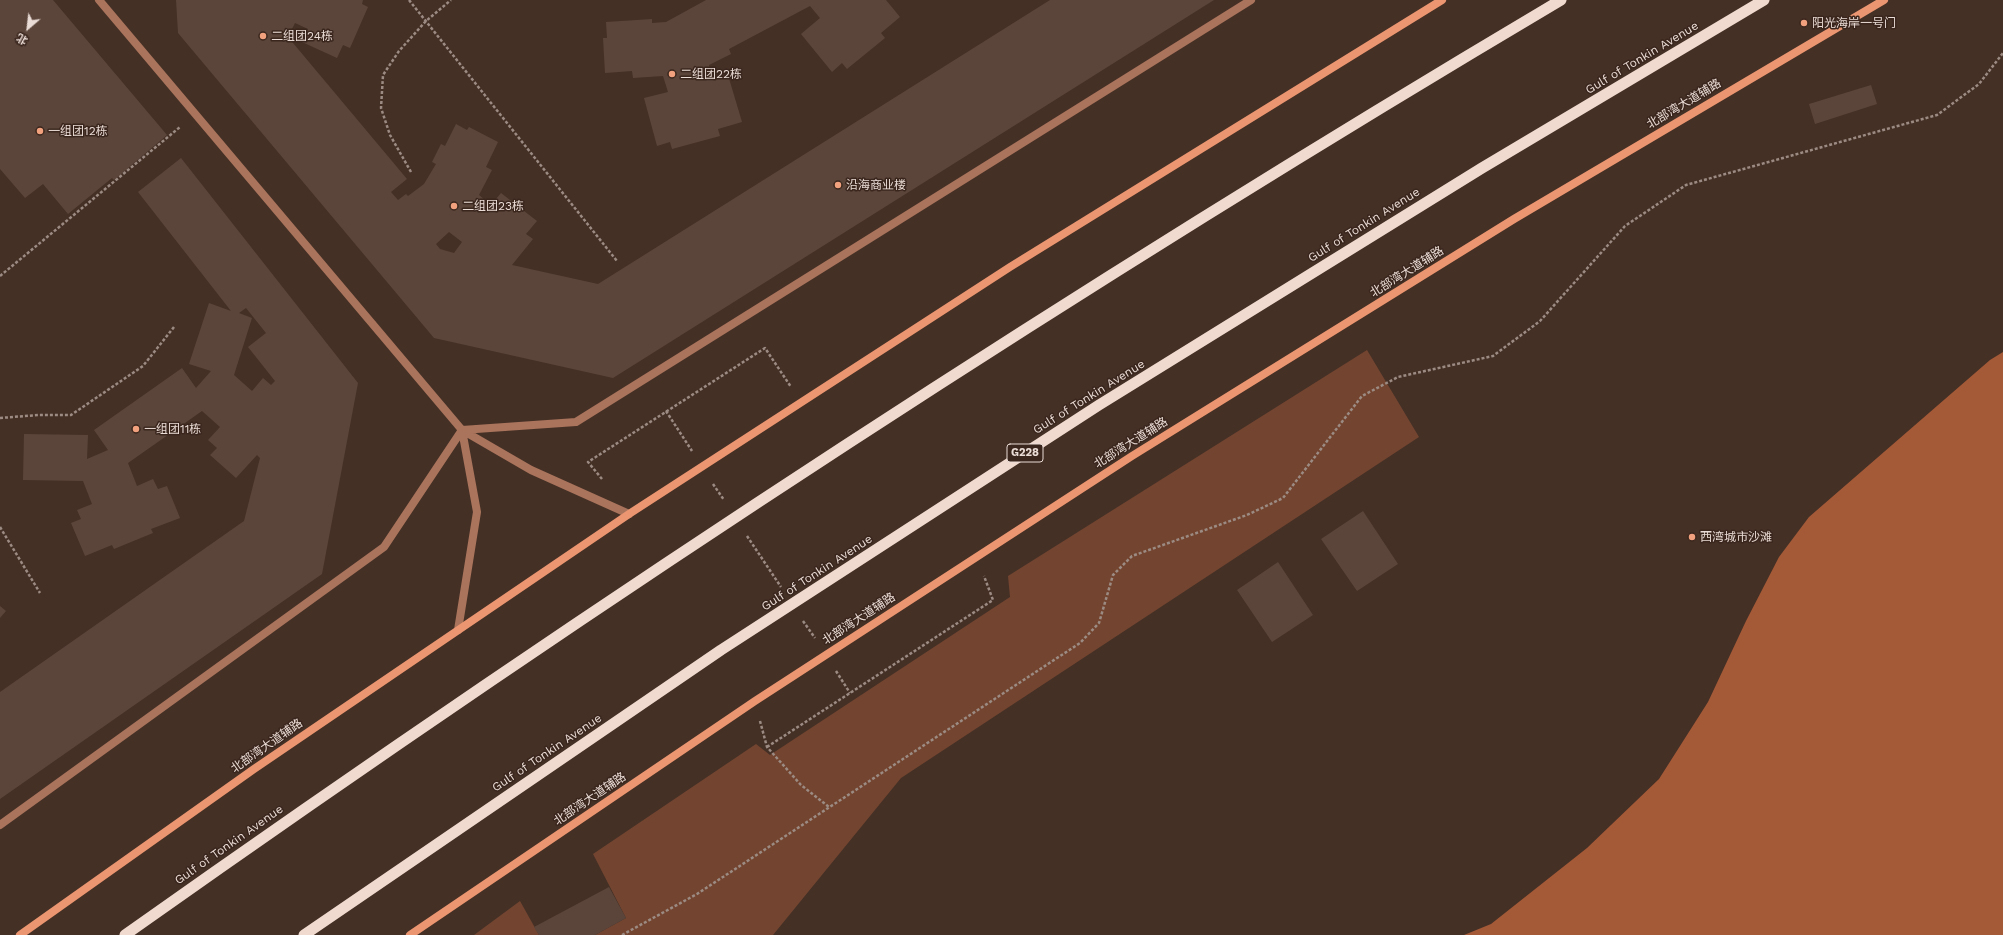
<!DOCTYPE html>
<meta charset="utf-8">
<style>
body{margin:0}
#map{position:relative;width:2003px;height:935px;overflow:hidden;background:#453026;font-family:"Work Sans","Noto Sans SC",sans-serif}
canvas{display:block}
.north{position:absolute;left:8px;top:8px;width:40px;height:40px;-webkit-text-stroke:3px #3a261d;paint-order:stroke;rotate:208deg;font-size:11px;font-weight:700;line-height:16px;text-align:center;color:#eadcd6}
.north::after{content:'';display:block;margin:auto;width:14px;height:18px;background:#eadcd6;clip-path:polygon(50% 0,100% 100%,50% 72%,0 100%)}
</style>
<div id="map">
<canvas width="2003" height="935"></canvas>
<div class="north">北</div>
</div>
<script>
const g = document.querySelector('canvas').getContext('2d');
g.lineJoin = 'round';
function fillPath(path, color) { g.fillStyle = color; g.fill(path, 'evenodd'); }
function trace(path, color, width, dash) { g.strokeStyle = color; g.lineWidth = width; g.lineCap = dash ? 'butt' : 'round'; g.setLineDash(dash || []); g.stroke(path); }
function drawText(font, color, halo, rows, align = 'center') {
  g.font = font + ' "Work Sans","Noto Sans SC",sans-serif'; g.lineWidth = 3; g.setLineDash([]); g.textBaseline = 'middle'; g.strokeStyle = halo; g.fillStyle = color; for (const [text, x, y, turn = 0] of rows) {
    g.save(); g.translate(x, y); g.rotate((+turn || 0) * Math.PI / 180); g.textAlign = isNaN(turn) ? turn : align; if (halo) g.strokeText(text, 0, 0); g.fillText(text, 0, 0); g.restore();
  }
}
const green = new Path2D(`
 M1367 350 1419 437 901 778 773 935H595L626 918 593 854 756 744 770 755 1010 597 1008 576Z
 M520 901 539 935H474Z`);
const water = new Path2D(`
 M2003 352V935H1464L1491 924 1587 848 1659 779 1708 702 1746 621 1779 557 1809 517 1990 360Z`);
const building = new Path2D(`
 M0 0H53L167 135 114 180 112 178 68 214 43 184 25 198 0 169Z
 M176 0H363L362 4 368 7 350 48 343 45 337 58 302 42 308 29 295 23 288 37 407 179 391 192 398 200 406 194 408 196 424 184 436 164 432 162 441 144 445 146 456 124 467 130 469 127 498 142 486 167 492 170 479 195 491 205 501 193 537 221 526 234 533 239 512 265 598 284 1050 0H1214L613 378 434 338 178 33ZM449 232 462 242 454 253 440 249 436 244Z
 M706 0H886L900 17 881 33 885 38 847 69 842 63 832 72 801 34 820 18 810 6 729 49 731 54 709 65 713 79 728 75 742 122 718 129 720 136 672 149 670 142 657 146 644 98 668 92 663 76 633 78 632 71 605 73 603 38H607L606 22 652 19V23L666 22Z
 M1871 85 1877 104 1815 124 1809 104Z
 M181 158 358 383 322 574 0 799V692L244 521 260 458 257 455 236 478 210 455 217 448 208 440 220 427 202 411 128 463 137 486 153 479 158 489 167 486 180 518 151 529 153 533 114 549 112 545 85 556 71 523 81 519 77 510 92 504 83 481 23 480 24 434 88 435 87 459 108 450 94 430 182 368 196 388 211 371 189 364 209 303 231 311 138 192ZM246 308 266 333 248 347 275 381 271 385 263 378 252 391 234 375 252 318 239 313Z
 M1363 511 1398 564 1357 591 1321 539Z
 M1278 562 1313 615 1272 642 1237 590Z
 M0 606 6 611 0 618Z
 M609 887 626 918 595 935H539L534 927Z`);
const path = new Path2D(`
 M409 0 617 261
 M411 172 390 135 381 108 383 75 399 51 426 21 451 0
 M0 276 180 127
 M666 411 692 451
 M0 418 39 415H71L143 366 174 327
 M602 479 588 462 765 348 791 387
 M713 484 724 500
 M0 527 40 593
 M747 536 781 587
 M803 621 815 638
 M836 671 850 693
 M760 721 767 747 801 785 829 807
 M767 747 993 600 984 576
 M622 935 697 894 1080 643 1099 623 1113 575 1132 556 1247 515 1283 498 1362 396 1398 377 1493 356 1540 321 1625 226 1686 185 1937 115 1979 84 2003 53`);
const service = new Path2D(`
 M99 0 462 430
 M458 630 477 512 462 430 531 470 629 514
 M0 825 384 547 462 430 576 422 1251 0`);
const secondary = new Path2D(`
 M20 935 254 769 629 514 1010 267 1442 0
 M410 935 755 701 1132 456 1514 219 1884 0`);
const trunk = new Path2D(`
 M125 935C591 605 1070 291 1561 0
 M304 935 721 650 1099 405 1482 168 1764 0`);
const markers = [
 [1804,23,4,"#f1a17d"],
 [263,36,4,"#f1a17d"],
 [672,74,4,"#f1a17d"],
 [40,131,4,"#f1a17d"],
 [838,185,4,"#f1a17d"],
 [454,206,4,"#f1a17d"],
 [136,429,4,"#f1a17d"],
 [1692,537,4,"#f1a17d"]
];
const shields = [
 [1025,453,36]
];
const shieldNames = [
 ["G228",1025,453]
];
const poiNames = [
 ["阳光海岸一号门",1812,23],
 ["二组团24栋",271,36],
 ["二组团22栋",680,74],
 ["一组团12栋",48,131],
 ["沿海商业楼",846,185],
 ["二组团23栋",462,206],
 ["一组团11栋",144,429],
 ["西湾城市沙滩",1700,537]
];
const streetNames = [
 ["Gulf of Tonkin Avenue",1642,58,-31],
 ["北部湾大道辅路",1684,104,-31],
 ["Gulf of Tonkin Avenue",1364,225,-32],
 ["北部湾大道辅路",1407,272,-32],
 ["Gulf of Tonkin Avenue",1089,397,-32],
 ["北部湾大道辅路",1131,443,-32],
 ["Gulf of Tonkin Avenue",817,573,-33],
 ["北部湾大道辅路",859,619,-33],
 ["北部湾大道辅路",267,746,-35],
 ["Gulf of Tonkin Avenue",547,753,-34],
 ["北部湾大道辅路",590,799,-34],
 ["Gulf of Tonkin Avenue",229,845,-35]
];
fillPath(green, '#734530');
fillPath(water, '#a55a37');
fillPath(building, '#5b453b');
trace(path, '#9c8b83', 2.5, [3, 2]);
trace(service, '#aa745c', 8);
trace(secondary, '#eb9670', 8);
trace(trunk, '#f0dad0', 11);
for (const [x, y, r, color] of markers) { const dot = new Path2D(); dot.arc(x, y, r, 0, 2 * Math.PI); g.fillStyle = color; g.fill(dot); trace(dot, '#3a261d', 1.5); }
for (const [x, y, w] of shields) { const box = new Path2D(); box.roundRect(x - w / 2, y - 9, w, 18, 3); g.fillStyle = '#3a261d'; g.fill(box); trace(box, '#eadcd6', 1); }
drawText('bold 11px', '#eadcd6', null, shieldNames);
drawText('12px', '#eadcd6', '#3a261d', poiNames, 'left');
drawText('12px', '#eadcd6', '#3a261d', streetNames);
</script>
